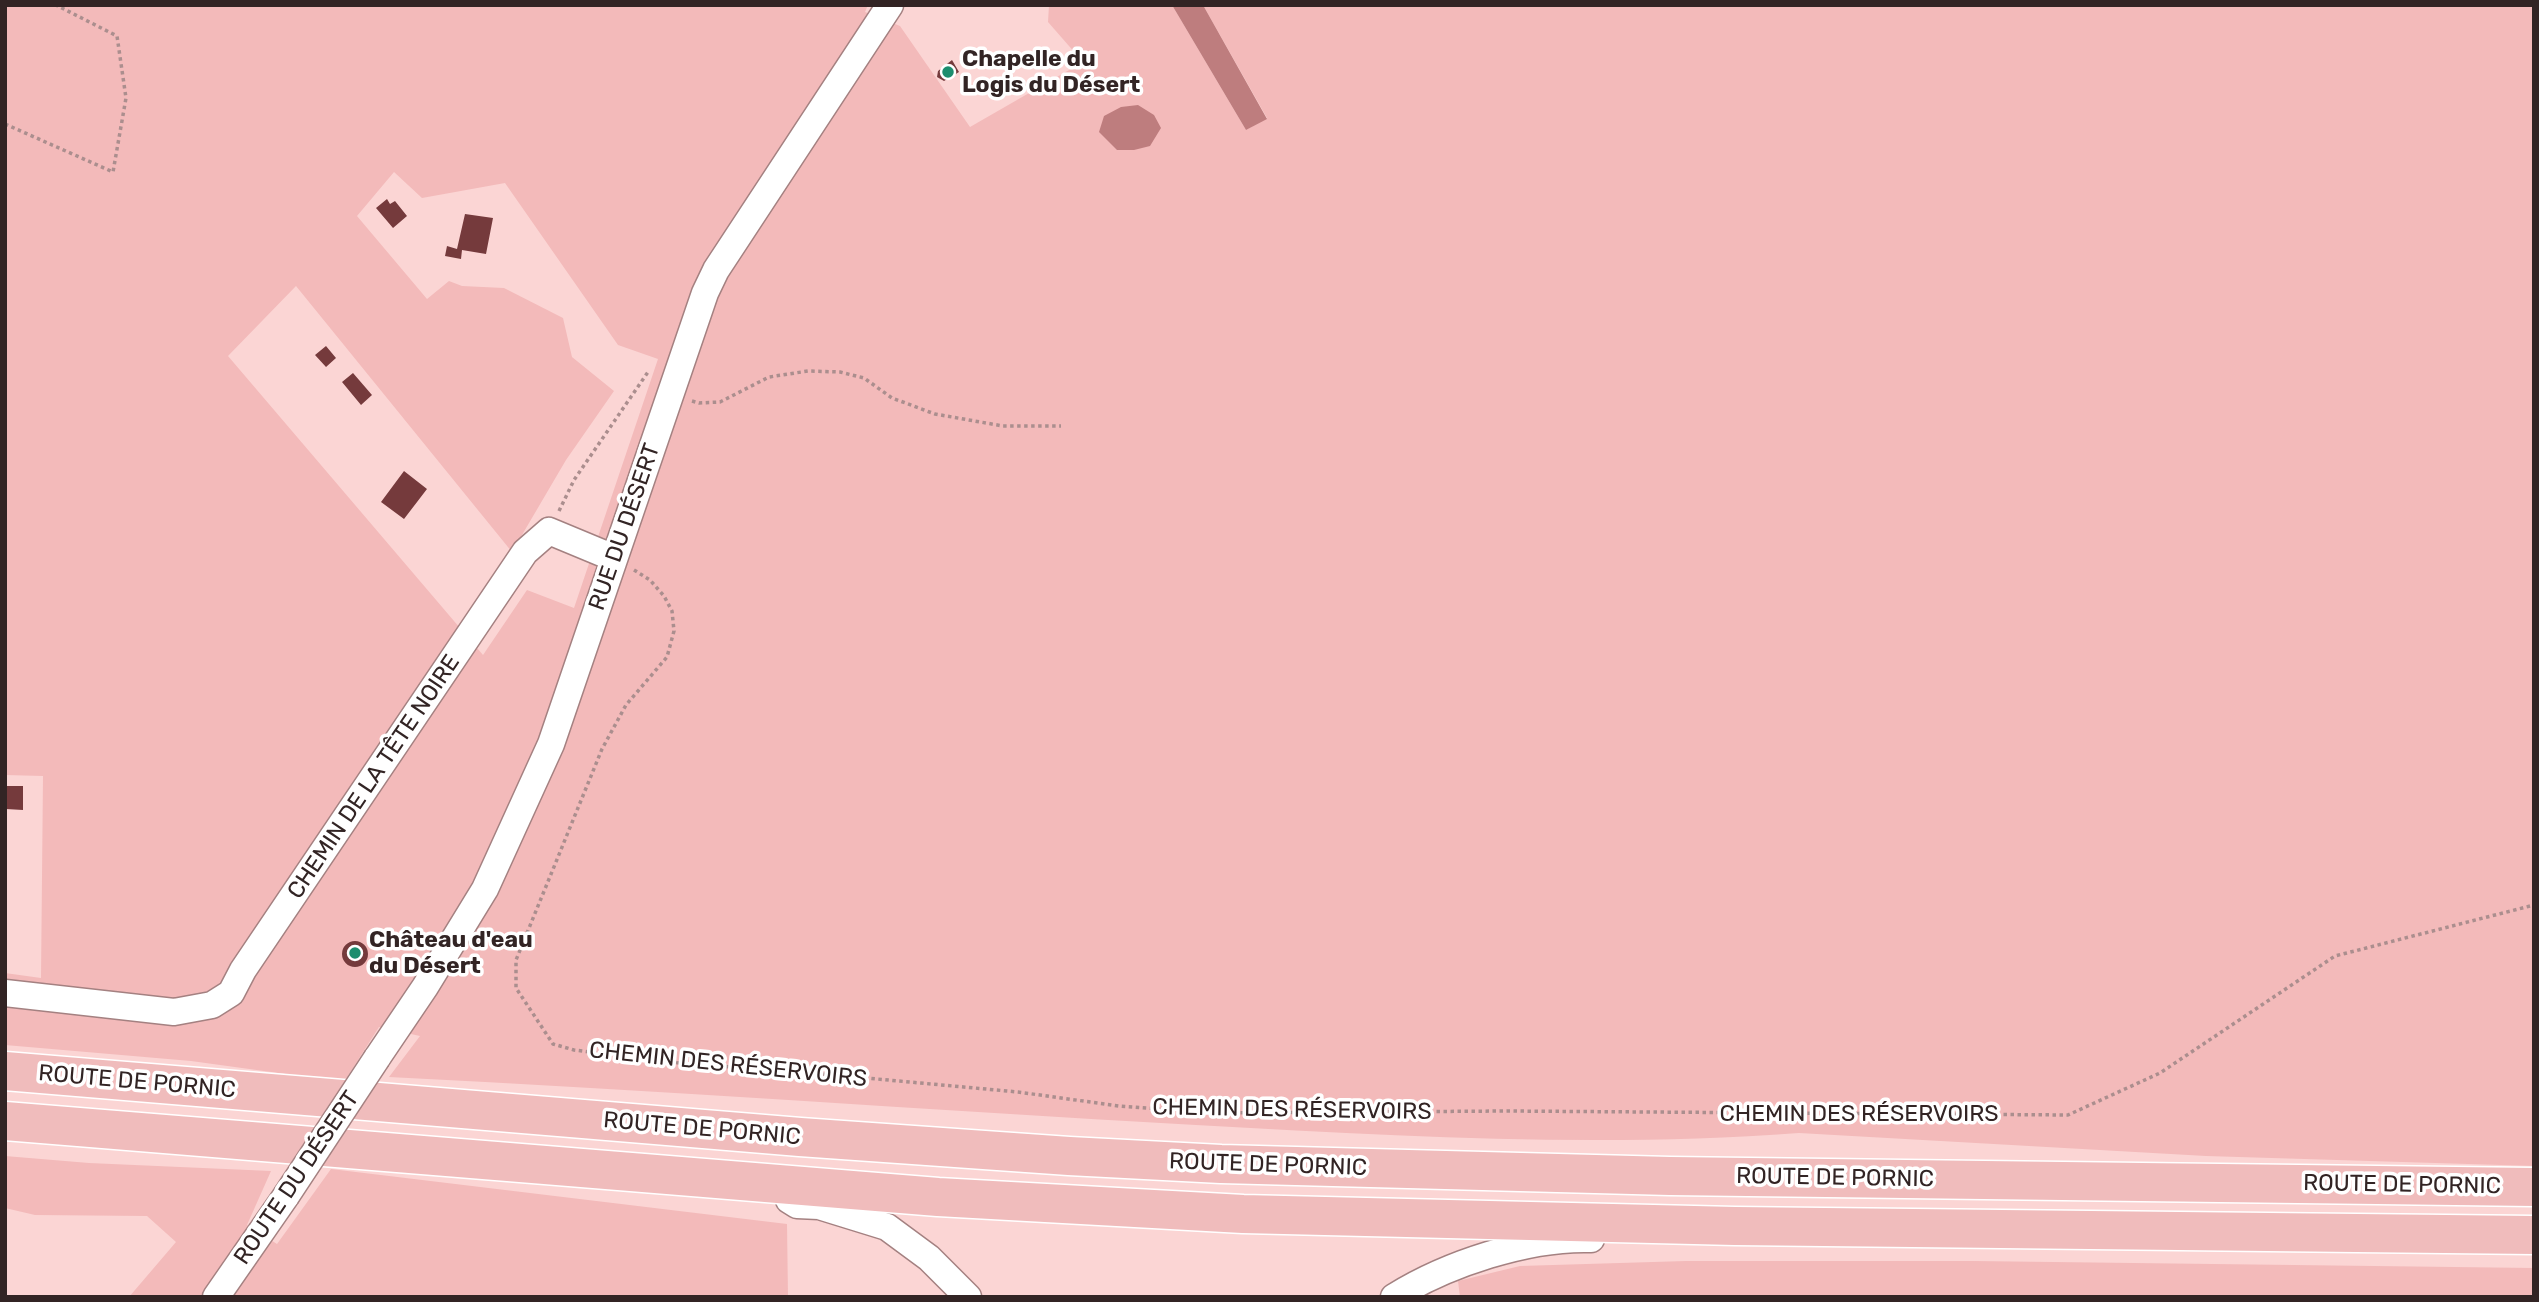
<!DOCTYPE html>
<meta charset="utf-8">
<style>
body{margin:0}
#map{position:relative;width:2539px;height:1302px;overflow:hidden;background:#fbd5d4;font-family:Rubik,sans-serif}
canvas{display:block}
.frame{position:absolute;inset:0;border:7px solid #322424;pointer-events:none}
</style>
<div id="map">
<canvas width="2539" height="1302"></canvas>
<div class="frame"></div>
</div>
<script>
const g = document.querySelector('canvas').getContext('2d');
g.lineJoin = 'round';
function fillPath(path, color) { g.fillStyle = color; g.fill(path, 'evenodd'); }
function trace(path, color, width, dash) { g.strokeStyle = color; g.lineWidth = width; g.lineCap = dash ? 'butt' : 'round'; g.setLineDash(dash || []); g.stroke(path); }
function drawText(font, color, halo, rows, align = 'center') {
  g.font = font + ' Rubik,sans-serif'; g.lineWidth = 7; g.setLineDash([]); g.textBaseline = 'middle'; g.strokeStyle = halo; g.fillStyle = color; for (const [text, x, y, turn = 0] of rows) {
    g.save(); g.translate(x, y); g.rotate((+turn || 0) * Math.PI / 180); g.textAlign = isNaN(turn) ? turn : align; if (halo) g.strokeText(text, 0, 0); g.fillText(text, 0, 0); g.restore();
  }
}
const green = new Path2D(`
 M5 5H868L865 12 900 26 970 127 1083 62 1048 22 1049 5H1172L1246 130 1267 118 1203 5H2534V1166L2206 1156 1799 1133C1598 1148 1397 1136 1196 1125 927 1110 658 1090 389 1077L420 1036 379 1027 344 1082 191 1061 5 1045V973L41 978 43 776 5 775ZM394 172 422 198 505 183 618 345 658 359 574 608 527 590 483 655 228 356 296 286 512 552 566 460 614 391 572 357 563 318 504 288 462 286 449 281 427 299 357 216Z
 M5 1156 89 1163 271 1171 247 1225 277 1244 331 1169 787 1224 788 1297H129L176 1242 147 1216 35 1215 5 1208Z
 M1686 1261H1973L2534 1268V1297H1460L1458 1281 1520 1266Z`);
const water = new Path2D(`
 M1172 5H1203L1267 119 1246 130Z
 M1138 105 1154 115 1161 128 1150 146 1134 150H1117L1099 132 1104 116 1121 107Z`);
const building = new Path2D(`
 M952 60 959 72 944 81 937 77 938 71Z
 M387 199 390 204 395 201 407 216 393 228 376 208Z
 M465 214 493 218 486 254 462 250 461 259 445 256 447 246 457 249Z
 M326 346 336 358 326 367 315 355Z
 M353 373 372 395 361 405 342 382Z
 M404 471 427 489 404 519 381 502Z
 M7 786H23V810L6 809Z
 M342 954a13 13 0 1 1 26 0a13 13 0 1 1-26 0Z`);
const path = new Path2D(`
 M5 124 113 172 126 98 117 36 56 5
 M692 401 699 403 720 402 769 377 808 371 840 372 864 378 892 398 935 414 1003 426H1061
 M559 511 574 480 648 372
 M634 570 650 580 664 596 672 611 674 631 667 657 626 705 602 749 516 960V988L553 1044 574 1050 679 1063 812 1073 1018 1092 1119 1106 1216 1113 1507 1111 2068 1115 2160 1073 2335 956 2534 905`);
const minor = new Path2D(`
 M5 993 174 1012 212 1005 231 993 243 970 525 552 549 531 614 558
 M377 1058 425 987 485 889 551 744 705 293 716 270 890 5
 M789 1200 797 1205 819 1206 887 1227 929 1258 968 1297
 M216 1297 286 1196
 M1394 1297C1447 1264 1528 1237 1591 1239`);
const highway = new Path2D(`
 M5 1071 800 1137 1069 1156 1221 1164 1670 1176 2534 1187
 M5 1121 938 1197 1243 1214 1735 1226 2534 1235`);
const minorBridge = new Path2D(`
 M286 1196 377 1058`);
const markers = [
 [948,72,7,"#1c8d6e"],
 [355,953,7,"#1c8d6e"]
];
const poiNames = [
 ["Chapelle du",962,59],
 ["Logis du Désert",962,85],
 ["Château d'eau",369,940],
 ["du Désert",369,966]
];
const streetNames = [
 ["RUE DU DÉSERT",625,527,-71],
 ["CHEMIN DE LA TÊTE NOIRE",374,777,-56],
 ["CHEMIN DES RÉSERVOIRS",728,1065,6],
 ["ROUTE DE PORNIC",137,1082,5],
 ["CHEMIN DES RÉSERVOIRS",1292,1110,1],
 ["CHEMIN DES RÉSERVOIRS",1859,1114],
 ["ROUTE DE PORNIC",702,1129,5],
 ["ROUTE DE PORNIC",1268,1165,2],
 ["ROUTE DU DÉSERT",297,1178,-56],
 ["ROUTE DE PORNIC",1835,1178,1],
 ["ROUTE DE PORNIC",2402,1185,1]
];
fillPath(green, '#f3baba');
fillPath(water, '#be7d7e');
fillPath(building, '#753a3c');
trace(minor, '#a48181', 29);
trace(highway, '#fff', 41);
trace(path, '#ab8e8e', 3.5, [3.5, 3.5]);
trace(minor, '#fff', 26);
trace(highway, '#f0bcbc', 38);
trace(minorBridge, '#a48181', 29, []);
trace(minorBridge, '#fff', 26);
for (const [x, y, r, color] of markers) { const dot = new Path2D(); dot.arc(x, y, r, 0, 2 * Math.PI); g.fillStyle = color; g.fill(dot); trace(dot, '#fff', 2.5); }
drawText('bold 23px', '#322424', '#fff', poiNames, 'left');
drawText('23px', '#322424', '#fff', streetNames);
</script>
